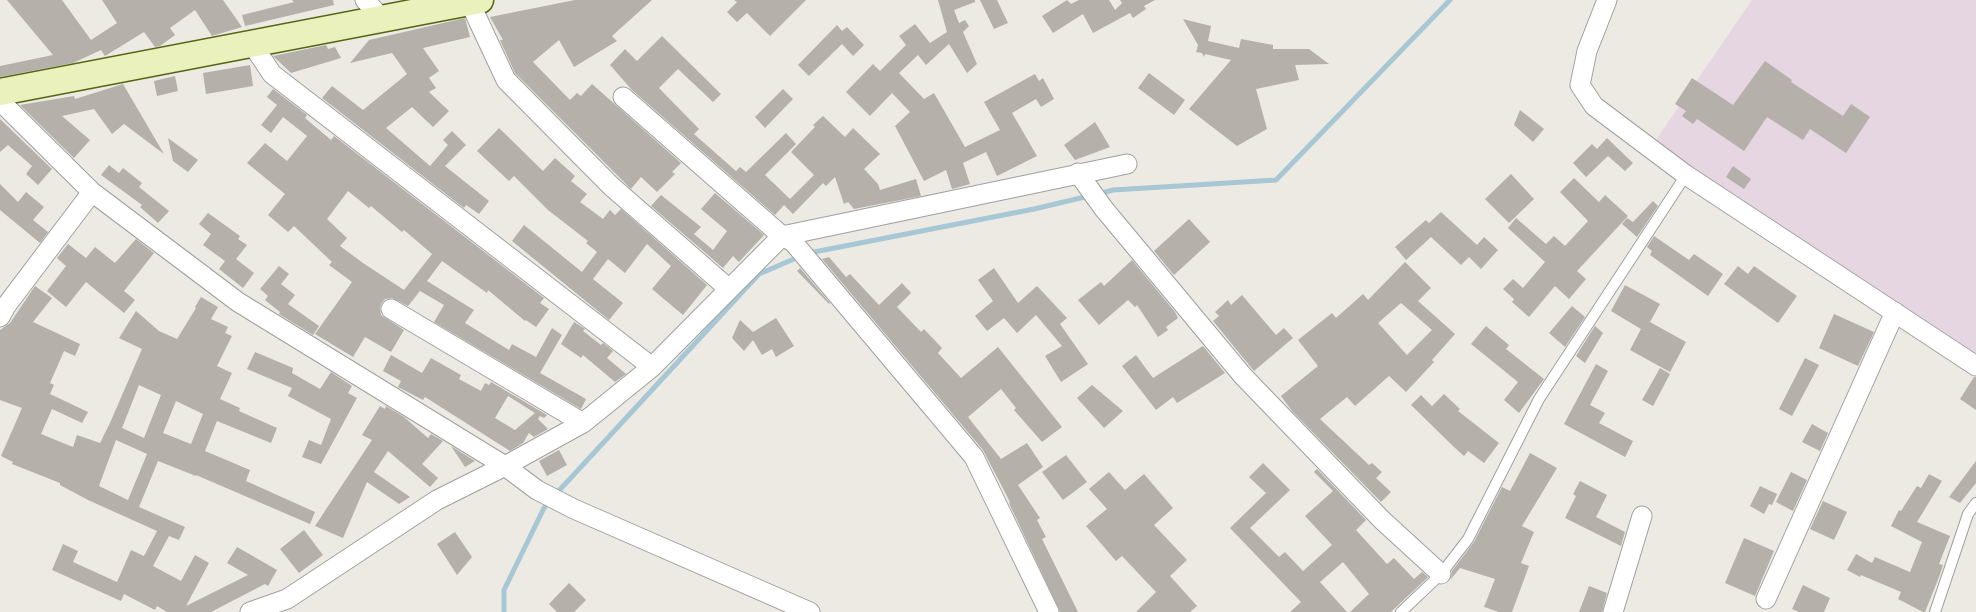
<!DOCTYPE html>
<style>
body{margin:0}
canvas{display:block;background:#eceae3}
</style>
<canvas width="1976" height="612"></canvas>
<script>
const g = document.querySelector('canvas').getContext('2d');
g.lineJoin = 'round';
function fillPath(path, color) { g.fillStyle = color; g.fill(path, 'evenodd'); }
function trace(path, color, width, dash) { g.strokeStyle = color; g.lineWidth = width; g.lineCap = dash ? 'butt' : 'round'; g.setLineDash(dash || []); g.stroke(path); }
const industrial = new Path2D(`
 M1752 0H1976V358L1654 143Z`);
const stream = new Path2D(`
 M1098 194 1113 190 1276 180 1450 0
 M809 253 1034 209 1089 196
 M555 495 759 274 801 256
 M504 612V590L544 508 549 502`);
const building = new Path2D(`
 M7 0H62L91 40 117 23 102 0H223L242 27 212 36 195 10 170 28 175 35 160 46 155 47 144 32 105 56 101 50 73 63 0 77V66L53 55Z
 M292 0H333L334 5 245 26 242 15 294 2Z
 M575 0H652L612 36 617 41 574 67 559 40 533 62 570 100 577 93 581 96 592 84 681 163 672 172 675 174 657 192 641 177 631 189 515 73 500 40H503L490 17Z
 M734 0H806L770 36 747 13 737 22 727 12 737 2Z
 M938 0H975V2L954 10 959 23 965 20 969 26 963 32 977 64 967 73 949 44 926 65 918 55 899 73 924 99 934 93 965 147 1000 130 984 102 1035 74 1039 81 1043 78 1054 99 1041 107 1036 99 1012 113 1037 156 997 176 986 152 963 163 970 184 952 189 946 170 924 181 895 126 910 112 892 93 870 116 846 92 873 64 880 71 906 45 899 36 915 24 930 43 947 32Z
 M980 0H997L1008 23 994 29Z
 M1067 0 1071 4 1079 0H1109L1115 10 1122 3 1120 0H1155L1144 6 1146 9 1133 18 1130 13 1093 33 1083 14 1053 33 1042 16Z
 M465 18 470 37 423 48 439 71 429 78 436 88 429 92 449 111 433 127 412 107 386 128 430 166 448 145 443 140 452 131 466 145 445 166 489 201 479 214 466 205 464 208 322 98 332 86 363 110 407 74 392 53 350 63 369 40Z
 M1183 19 1211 26 1208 41 1239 48 1241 39 1273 45V49H1309L1329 64 1295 65 1299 80 1256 89 1267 129 1237 146 1189 109 1231 60 1205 54 1204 57 1202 53 1196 52 1198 45Z
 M837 25 842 31 847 27 864 45 853 56 842 44 809 76 798 65Z
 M662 36 721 94 713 102 678 69 659 88 699 129 694 134 736 171 740 167 746 172 786 133 796 144 765 175 790 199 787 202 814 175 791 152 815 127 813 125 823 116 845 137 853 128 880 154 864 169 878 184 880 190 916 179 921 196 854 209 848 202 844 204 835 177 826 186 823 183 793 214 784 205 775 215 632 90 610 65 625 49 637 61Z
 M326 45 328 49 335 47 341 58 291 73 273 56Z
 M1765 61 1792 80 1791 82 1843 116 1851 104 1870 117 1846 153 1810 129 1803 140 1767 117 1744 151 1697 119 1693 124 1682 116 1686 111 1675 104 1692 78 1733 105Z
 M250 65 253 86 206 94 203 73Z
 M1149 73 1185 100 1174 115 1138 88Z
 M175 76 178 91 157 96 154 81Z
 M123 84 164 154 124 124 112 134 94 109 62 116 90 140 74 158 20 105 74 96 75 99Z
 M273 89 307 115 305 118 331 140 334 136 544 298 540 303 549 309 536 327 526 320 525 321 488 290 487 293 442 261 427 281 474 310 465 323 509 350 512 344 536 357 552 328 562 335 540 373 586 399 581 409 434 322 444 305 420 291 408 306 392 298 385 299 381 304 380 309 381 315 404 330 391 352 365 337 353 357 315 334 352 282 329 265 332 262 294 226 288 232 268 215 285 194 247 163 265 143 287 161 307 136 283 117 271 133 261 125 277 105 267 97ZM348 191 369 208 371 206 402 232 404 230 432 254 404 290 363 263 340 246 347 238 327 219Z
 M783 89 793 99 765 128 755 117Z
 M1520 110 1544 129 1533 142 1514 125Z
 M0 119 52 169 38 185 26 174 32 166 8 145 0 152Z
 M1095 122 1110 147 1075 160 1064 145Z
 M499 128 543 171 555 158 575 176 571 181 587 194 580 202 603 219 610 210 615 215 621 209 707 285 683 315 652 289 671 266 647 244 625 273 608 259 593 279 623 303 609 320 512 241 524 225 582 272 597 252 586 243 588 241 548 210 514 176 509 181 477 151Z
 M168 138 198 160 188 172 173 161Z
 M1607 138 1633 163 1625 171 1608 156 1586 177 1573 163 1592 144 1597 149Z
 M109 165 119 173 123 168 142 183 139 187 169 211 158 223 140 207 142 205 101 175Z
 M1733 166 1751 179 1744 189 1726 177Z
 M1511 174 1534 199 1509 223 1485 199Z
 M1574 178 1599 202 1605 195 1628 216 1577 271 1586 279 1569 299 1555 286 1529 317 1512 302 1514 299 1503 289 1513 279 1523 288 1545 262 1508 228 1516 218 1546 244 1554 236 1565 246 1588 221 1560 192Z
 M0 184 18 202 26 192 44 207 33 220 48 232 40 243 0 210Z
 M715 193 764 235 739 262 733 256 723 268 651 206 661 195 701 227 694 234 713 250 727 231 701 209Z
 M1653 201 1658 206 1637 237 1622 224 1627 218 1633 222Z
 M1441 212 1477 245 1484 237 1498 250 1481 269 1469 257 1461 265 1431 237 1406 260 1395 247 1426 220 1429 223Z
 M208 213 240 236 238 239 247 245 236 259 254 273 243 288 219 269 225 261 203 245 211 234 199 224Z
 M1189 219 1210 242 1174 275 1154 251Z
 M1654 236 1689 260 1694 254 1723 274 1708 296 1650 255 1652 251 1647 247Z
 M136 239 154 253 124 291 135 300 124 313 86 282 66 307 47 291 66 266 57 258 68 244 86 258 95 247 115 263Z
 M829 257 846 277 850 274 879 305 902 283 911 293 897 307 921 332 924 329 942 348 938 353 961 378 998 347 1062 427 1042 442 1014 410 1016 408 1001 389 968 417 1001 459 1027 443 1043 467 1018 485 1040 518 1037 520 1046 537 1042 539 1078 612H1060L1009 503 1010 502 983 450 822 259Z
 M1132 260 1175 312 1178 318 1166 327 1168 330 1158 337 1137 305 1135 307 1128 300 1099 325 1078 300 1101 282 1104 286Z
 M1405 262 1431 288 1418 301 1455 334 1432 360 1434 362 1406 392 1389 376 1355 406 1347 397 1320 419 1369 465 1372 463 1382 472 1376 478 1391 492 1381 502 1292 411 1281 396 1318 366 1298 340 1332 313 1336 318 1363 294 1368 300ZM1401 303 1432 330 1407 355 1378 323Z
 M279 266 289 274 281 284 295 295 288 304 319 326 313 335 279 314 280 312 265 300 268 296 260 289Z
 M1738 266 1748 274 1754 266 1797 296 1778 323 1724 284Z
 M800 268 830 303 829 304 797 271Z
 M994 268 1018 303 1037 286 1067 318 1060 324 1088 364 1061 382 1045 356 1062 346 1036 315 1017 333 1004 318 987 331 975 316 993 301 978 280Z
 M1625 285 1660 304 1650 322 1686 342 1670 372 1630 350 1641 329 1611 311Z
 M35 286 52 298 33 322 80 344 75 356 64 351 50 383 54 385 50 394 88 412 82 423 52 409 41 434 73 447 77 435 100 443 110 423 142 349 119 338 136 311 159 331 177 339 196 308 195 307 201 297 218 307 211 319 228 327 225 333 232 336 217 366 232 373 220 399 240 408 239 411 277 428 271 443 217 421 205 451 250 470 246 481 315 512 310 524 196 475V476L158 461 139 507 185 527 179 540 169 536 153 566 181 581 195 555 209 563 186 606 248 575 227 563 237 547 277 570 268 586 265 584 211 612H167L157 606 155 610 124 594 121 601 52 570 63 544 78 551 73 562 117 582 131 550 144 556 157 531 88 500 60 485V483L12 464 13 462 1 456 22 408 0 400V330L10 323ZM139 385 161 395 144 438 122 428ZM176 401 203 414 191 444 163 433ZM116 440 147 454 128 500 99 486Z
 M1242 295 1276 335 1284 328 1293 338 1254 371 1213 321 1219 316 1215 312 1228 300 1231 305Z
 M1572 306 1585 317 1565 347 1549 333Z
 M1834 314 1874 332 1858 366 1819 348Z
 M776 318 794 346 776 357 772 349 762 355 753 340 744 351 732 338 740 320 753 332Z
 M574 322 585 329 583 331 601 345 603 343 613 351 607 358 626 374 615 382 583 355 581 358 561 344Z
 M1486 326 1509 345 1506 349 1544 379 1519 413 1504 400 1518 382 1471 344Z
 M1595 326 1603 333 1585 363 1576 356Z
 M1203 346 1225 373 1177 403 1173 397 1156 410 1122 366 1136 355 1153 378Z
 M255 352 293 368 292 373 320 389 331 372 352 386 348 393 357 398 321 464 302 457 309 440 321 445 331 419 288 396 292 388 247 369Z
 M391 355 422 373 431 358 461 375 459 379 481 391 485 383 489 385 491 382 547 415 544 418 540 416 538 419 548 429 534 437 529 433 523 443 510 451 425 397 423 400 398 387 401 381 383 371ZM508 396 535 413 515 430 495 418Z
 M1805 358 1819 365 1792 416 1779 409Z
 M1596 364 1608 371 1590 405 1605 413 1599 423 1633 441 1625 457 1564 424Z
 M1660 368 1670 374 1653 406 1642 400Z
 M1974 377H1976V410L1960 399Z
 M1092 385 1123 411 1104 428 1077 398Z
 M1444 394 1460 409 1458 411 1499 443 1484 463 1468 451 1464 456 1454 447 1411 405 1421 395 1432 406Z
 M380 406 385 409 386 406 404 417 428 438 431 434 443 441 422 464 438 478 430 487 388 451 374 472 410 497 399 504 367 482 343 538 315 526 372 440 362 435Z
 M1812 424 1828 433 1820 451 1802 442Z
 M451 446 475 461 465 467Z
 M559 450 567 465 547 476 539 461Z
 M1530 453 1557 468 1522 526 1534 532 1521 563 1529 566 1512 612H1499L1484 607 1495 579 1460 568 1451 579 1452 571 1474 542 1502 487 1510 491Z
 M1066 455 1087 482 1063 500 1042 472Z
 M1976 461V483L1960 503 1949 497Z
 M1263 463 1290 490 1250 528 1279 557 1285 552 1303 571 1332 545 1305 516 1333 491 1314 472 1317 469 1366 520 1356 530 1387 564 1394 558 1414 579 1422 572 1428 577 1391 612H1350L1369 594 1343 562 1320 582 1347 612H1290L1301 602 1230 528 1266 493 1249 477Z
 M1109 472 1125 490 1144 474 1173 508 1154 525 1187 560 1170 576 1197 606 1190 612H1136L1156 592 1122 556 1116 561 1086 526 1107 509 1089 489Z
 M1791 472 1807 480 1793 511 1776 502Z
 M1929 474 1942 481 1917 522 1950 536 1939 564 1943 565 1939 577 1925 612H1923L1898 599 1901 592 1861 575 1860 577 1847 570 1856 554 1872 563 1875 557 1910 572 1922 542 1891 526 1899 510 1901 511 1917 486 1921 488Z
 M1580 481 1607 495 1596 517 1625 532 1621 546 1565 518 1576 496 1573 494Z
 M1760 486 1777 494 1772 505 1769 504 1764 514 1750 506Z
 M1823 501 1847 512 1834 540 1810 529Z
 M304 530 323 555 299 573 280 549Z
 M455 532 472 557 457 575 437 544Z
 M1744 538 1774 551 1755 596 1725 583Z
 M569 583 586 600 574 612H557L549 604Z
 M1803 585 1830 598 1824 612H1799L1792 609Z
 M1589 586 1607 593 1602 612H1579Z`);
const lane = new Path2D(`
 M1401 612 1441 574 1468 539 1539 399 1686 175
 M1935 612 1968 514 1976 503`);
const street = new Path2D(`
 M365 0 382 19
 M1607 0 1587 51 1580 85 1594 106 1686 175 1976 366
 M470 3 506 80 611 186 729 289
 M252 44 272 74 652 367
 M623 97 782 236 793 242 974 457 1049 612
 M0 101 92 192 238 302 505 466 537 490 574 509 810 612
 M1078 173 1104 209 1243 376 1382 520 1441 574
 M391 309 583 423
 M0 317 6 306 92 192
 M1766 599 1895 312
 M250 612 287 599 437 500 505 466 583 423 652 367 782 236 1127 164
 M1613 612 1642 516`);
const secondary = new Path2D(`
 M0 92 480 0`);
fillPath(industrial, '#e5d6e1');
trace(stream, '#a8c7d5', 5);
fillPath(building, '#b5b0a9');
trace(lane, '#a0a0a0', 12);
trace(street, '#a0a0a0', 21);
trace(secondary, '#566511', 29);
trace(lane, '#fff', 10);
trace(street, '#fff', 19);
trace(secondary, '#eaf1bc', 26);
</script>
